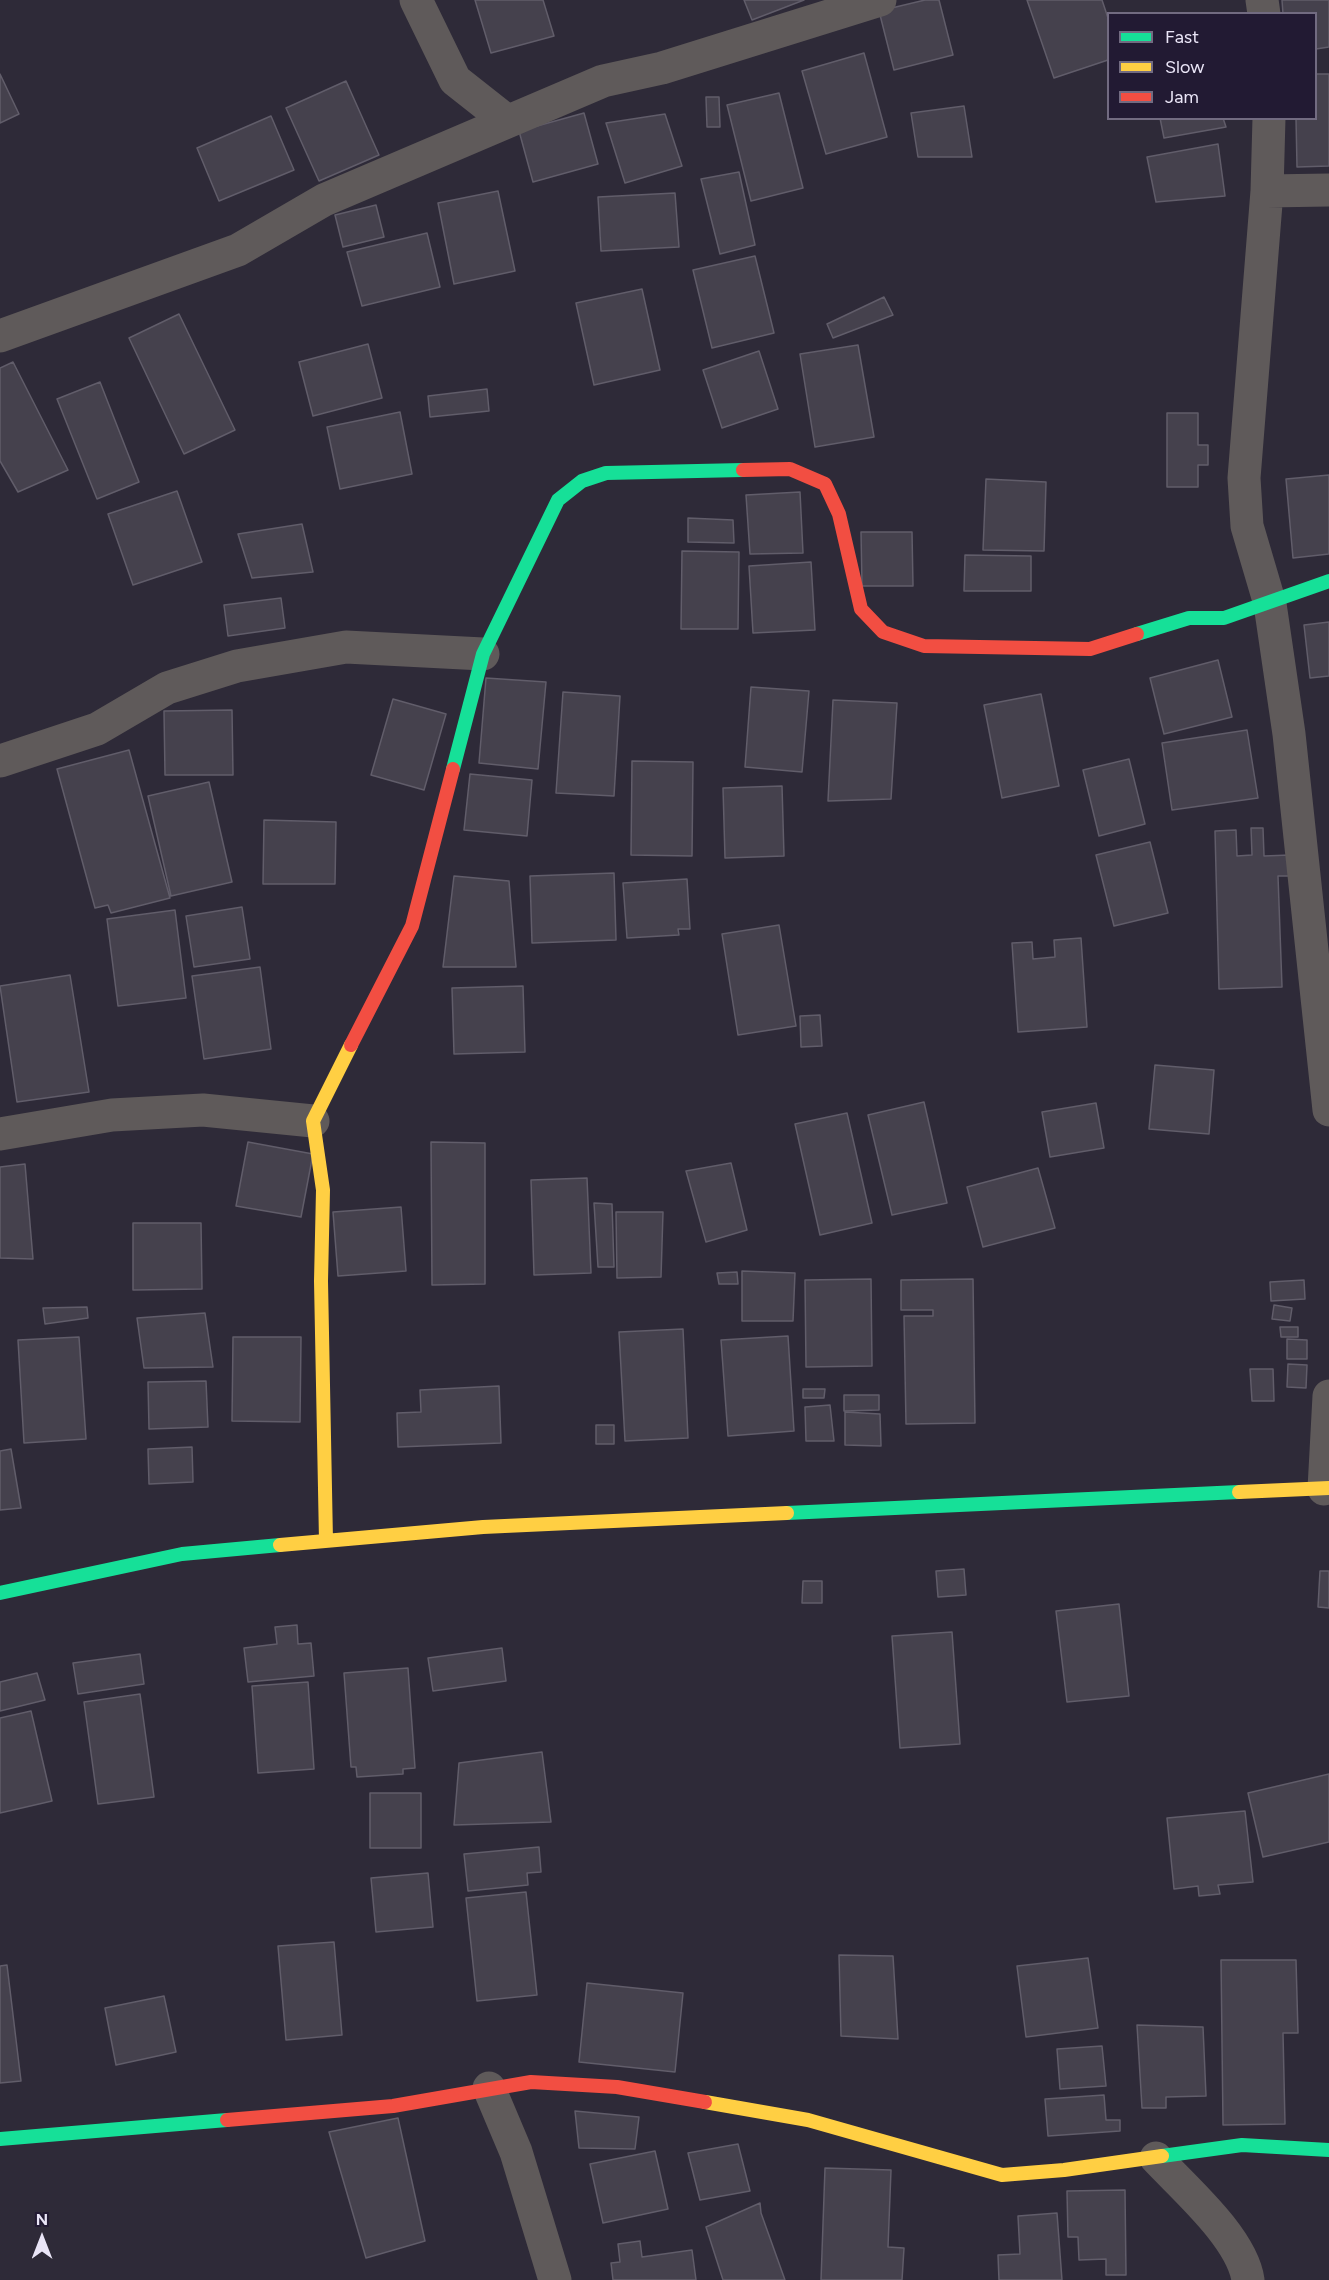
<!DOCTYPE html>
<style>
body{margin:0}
#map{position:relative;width:1329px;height:2280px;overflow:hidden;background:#2e2a38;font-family:Figtree,sans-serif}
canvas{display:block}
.legend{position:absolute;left:1107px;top:12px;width:210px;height:108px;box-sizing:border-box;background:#221a33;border:2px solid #726b81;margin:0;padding:8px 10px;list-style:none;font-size:18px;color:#eae5f7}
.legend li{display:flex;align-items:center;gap:12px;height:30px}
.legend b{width:30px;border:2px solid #726b81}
.north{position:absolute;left:12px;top:2208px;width:60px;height:60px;-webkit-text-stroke:4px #221a33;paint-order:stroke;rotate:0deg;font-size:16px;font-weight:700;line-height:24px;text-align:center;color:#eae5f7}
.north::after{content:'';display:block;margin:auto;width:21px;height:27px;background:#eae5f7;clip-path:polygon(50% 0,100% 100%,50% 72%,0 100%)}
</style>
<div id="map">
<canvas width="1329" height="2280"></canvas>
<ul class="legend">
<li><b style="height:8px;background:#16e098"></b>Fast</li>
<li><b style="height:8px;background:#ffcf43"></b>Slow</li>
<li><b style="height:8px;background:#f24e42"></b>Jam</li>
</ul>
<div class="north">N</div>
</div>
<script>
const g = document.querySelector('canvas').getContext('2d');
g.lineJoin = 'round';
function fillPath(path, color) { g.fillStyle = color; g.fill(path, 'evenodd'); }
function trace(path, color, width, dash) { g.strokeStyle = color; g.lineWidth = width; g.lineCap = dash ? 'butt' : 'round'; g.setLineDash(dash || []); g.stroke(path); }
const building = new Path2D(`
 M475 0H543L554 36 491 53Z
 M744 0H804L752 20Z
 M925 0H939L953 55 894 70 879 11Z
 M1027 0H1102L1108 18V60L1054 78Z
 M1282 0H1329V47L1316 49V14H1283Z
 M864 53 887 137 826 154 802 71Z
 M0 74 19 114 0 123Z
 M1316 74H1329V166L1297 167 1296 118H1316Z
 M346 81 379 155 319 181 286 108Z
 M779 93 803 188 751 201 727 105Z
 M706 97H719L720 127H707Z
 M964 106 972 157H918L911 113Z
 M584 113 598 164 533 182 519 131Z
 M665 114 682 166 625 183 606 123Z
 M271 116 294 170 219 201 197 148Z
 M1160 118H1223L1226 127 1164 138Z
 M1218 144 1225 196 1156 202 1147 157Z
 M739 172 755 245 720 254 701 179Z
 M498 191 515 271 454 284 438 203Z
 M675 193 679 247 601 251 598 197Z
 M376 205 384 237 343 247 335 215Z
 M427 233 440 287 362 306 347 252Z
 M755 256 774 333 712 348 693 270Z
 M642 289 660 370 594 385 576 303Z
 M884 297 893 315 833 338 827 324Z
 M179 314 235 430 184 454 129 338Z
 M368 344 382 398 313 416 299 362Z
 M858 345 874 437 815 447 800 354Z
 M759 351 778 409 722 428 703 370Z
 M13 362 68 470 18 492 0 461V368Z
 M100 382 139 482 97 499 57 399Z
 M487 389 489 411 430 417 428 396Z
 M400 412 412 474 340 489 327 427Z
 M1167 413H1198V445H1208V465H1198V487H1167Z
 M1329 475V554L1293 558 1286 479Z
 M986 479 1046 482 1044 551 983 550Z
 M177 491 202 562 133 585 108 514Z
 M800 492 803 553 750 554 746 495Z
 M688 518 733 520 734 543 688 542Z
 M302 524 313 572 252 578 238 534Z
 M861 532H912L913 586H862Z
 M682 551 739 552 738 629H681Z
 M965 555 1031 556V591H964Z
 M811 562 815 630 753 633 749 566Z
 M281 598 285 628 228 636 224 605Z
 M1329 622V676L1310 678 1304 625Z
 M1218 660 1232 717 1164 734 1150 678Z
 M486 678 546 682 538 769 479 763Z
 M751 687 809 691 802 772 745 767Z
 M563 692 620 696 614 796 556 793Z
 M1041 694 1059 786 1002 798 984 705Z
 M393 699 446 714 424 790 371 775Z
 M833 700 897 703 891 799 828 801Z
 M232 710 233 775H165L164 711Z
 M1247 730 1258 798 1172 810 1162 743Z
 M129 750 170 898 111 913 108 905 95 908 57 769Z
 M1129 759 1145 824 1099 836 1083 770Z
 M632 761 693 762 692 856 631 855Z
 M470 774 532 780 527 836 464 830Z
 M209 782 232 882 171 896 148 796Z
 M782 786 784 856 725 858 723 788Z
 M264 820 336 822 335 884H263Z
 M1251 828H1263L1264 856 1290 855V876H1278L1282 987 1219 989 1215 831 1236 830 1237 856 1252 855Z
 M1150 842 1168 913 1114 926 1096 855Z
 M614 873 616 940 532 943 530 876Z
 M454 876 509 881 516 967H443Z
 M687 879 690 929H678L679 935 627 938 623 883Z
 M242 907 250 959 194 967 186 916Z
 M175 910 186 998 118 1006 107 919Z
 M779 925 796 1026 738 1035 722 934Z
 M1081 938 1087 1027 1018 1032 1012 943 1032 942 1033 959 1055 957 1054 940Z
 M260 967 271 1049 204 1059 192 976Z
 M70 975 89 1092 17 1102 0 986Z
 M523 986 525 1052 454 1054 452 988Z
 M820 1015 822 1046 801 1047 800 1016Z
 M1155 1065 1214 1070 1209 1134 1149 1129Z
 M924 1102 947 1203 892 1215 868 1115Z
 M1096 1103 1104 1148 1050 1157 1042 1112Z
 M847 1113 872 1223 820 1235 795 1124Z
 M248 1142 313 1154 301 1217 236 1206Z
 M431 1142 485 1143V1284L432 1285Z
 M731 1163 747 1230 706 1242 686 1171Z
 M25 1164 33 1259 0 1258V1167Z
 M1038 1168 1055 1228 983 1247 967 1187Z
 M587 1178 591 1273 534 1275 531 1180Z
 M594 1203 612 1204 614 1267H598Z
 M401 1207 406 1271 338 1276 333 1212Z
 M616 1212H663L661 1277 617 1278Z
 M133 1223H201L202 1289 133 1290Z
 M742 1271 795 1273 793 1321H742Z
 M737 1272 738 1284H719L717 1273Z
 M871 1279 872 1366 806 1367 805 1280Z
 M973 1279 975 1423 906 1424 904 1316H933V1310H901V1280Z
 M1304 1280 1305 1299 1271 1301 1270 1282Z
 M1274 1305 1292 1308 1290 1321 1272 1319Z
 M87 1307 88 1318 45 1324 43 1308Z
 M205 1313 213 1367 144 1368 137 1318Z
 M1280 1327H1298V1337H1281Z
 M683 1329 688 1438 625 1441 619 1332Z
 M788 1336 794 1431 728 1436 721 1340Z
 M79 1337 86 1439 24 1443 18 1340Z
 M233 1337H301L300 1422 232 1421Z
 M1287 1339 1307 1340V1359H1287Z
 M1288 1364 1307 1365 1306 1388 1287 1387Z
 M1250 1369H1273L1274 1401H1252Z
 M206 1381 208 1427 149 1429 148 1382Z
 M499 1386 501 1443 398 1447 397 1413 421 1412 420 1390Z
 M803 1389H825L824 1398H803Z
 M844 1395H879V1410L844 1411Z
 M830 1405 834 1441H806L805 1407Z
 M845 1412 880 1414 881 1446 845 1445Z
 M596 1425H614V1444H596Z
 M192 1447 193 1482 149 1484 148 1449Z
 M11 1449 21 1508 0 1510V1451Z
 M964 1569 966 1595 938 1597 936 1571Z
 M1320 1571H1329V1608L1318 1607Z
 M803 1581H822V1603H802Z
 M1119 1604 1129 1696 1067 1702 1056 1611Z
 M297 1625 298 1644 311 1643 314 1676 248 1682 244 1648 277 1644 275 1627Z
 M952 1632 960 1744 900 1748 892 1636Z
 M502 1648 506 1681 433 1691 428 1658Z
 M140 1654 144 1684 78 1694 73 1663Z
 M408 1668 415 1768 403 1769V1774L357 1777 356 1767H351L344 1673Z
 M37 1673 45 1700 0 1711V1682Z
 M308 1682 314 1769 258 1773 252 1686Z
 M140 1694 154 1797 98 1804 84 1702Z
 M31 1711 52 1801 0 1813V1718Z
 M542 1752 551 1822 454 1825 459 1763Z
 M1329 1774V1842L1263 1857 1248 1793Z
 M370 1793H421V1848H370Z
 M1245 1811 1253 1882 1218 1885 1220 1894 1199 1896 1198 1886 1174 1889 1167 1818Z
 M539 1847 541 1872 527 1873 528 1885 468 1891 464 1854Z
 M428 1873 433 1927 376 1932 371 1878Z
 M526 1892 537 1995 477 2001 466 1898Z
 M334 1942 342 2035 286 2040 278 1946Z
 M839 1955 893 1956 898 2039 841 2036Z
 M1088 1958 1098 2028 1026 2037 1017 1966Z
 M1221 1960H1296L1298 2033H1283L1285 2124 1223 2125Z
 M7 1965 21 2081 0 2083V1966Z
 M587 1983 683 1993 675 2072 579 2062Z
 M164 1996 176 2052 116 2065 105 2008Z
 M1137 2025 1203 2027 1206 2096 1166 2097V2108H1142Z
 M1102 2046 1106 2086 1060 2089 1057 2049Z
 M1104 2095 1106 2120H1120V2131L1048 2136 1045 2099Z
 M575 2111 639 2117 635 2149 579 2148Z
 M398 2118 425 2241 366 2258 329 2132Z
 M738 2144 750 2191 700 2200 688 2153Z
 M655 2151 668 2209 603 2223 590 2164Z
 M825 2168 891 2170 888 2247 904 2248 902 2280H821Z
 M1125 2190 1126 2275H1106V2259L1079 2260 1078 2237H1068L1067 2191Z
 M760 2203 761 2213 785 2280H723L706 2227Z
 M1057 2213 1062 2280H999L998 2255 1020 2254 1018 2216Z
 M640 2241 642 2257 692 2250 696 2280H613L611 2263 620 2262 618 2244Z`);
const street = new Path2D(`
 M416 0 455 80 507 121
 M1262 0 1264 14
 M1269 118 1267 191 1244 478 1247 526 1270 604 1289 734 1329 1110
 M1267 191 1329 190
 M0 336 238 250 324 200 603 81 662 68 880 0
 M0 761 97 729 167 688 237 666 346 647 483 654
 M0 1134 112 1115 203 1110 313 1121
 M1324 1489 1329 1396
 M489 2088 516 2152 555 2280
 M1156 2158C1185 2189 1242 2238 1248 2280`);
const fast = new Path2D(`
 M1137 634 1189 618H1224L1329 581
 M453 769 483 654 558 500 582 481 606 473 743 470
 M787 1513 1239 1492
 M0 1593 182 1554 280 1545
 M0 2139 227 2120
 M1162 2156 1242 2145 1329 2150`);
const slow = new Path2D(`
 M1239 1492 1329 1488
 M326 1541 321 1281 323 1190 313 1121 351 1045
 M280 1545 483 1527 787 1513
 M705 2102 808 2120 1002 2175 1064 2170 1162 2156`);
const jam = new Path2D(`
 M743 470 790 469 825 484 839 514 861 609 883 632 924 646 1090 649 1137 634
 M351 1045 412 926 453 769
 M227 2120 393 2106 531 2082 617 2087 705 2102`);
fillPath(building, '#45414d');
trace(building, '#615d6a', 1.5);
trace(street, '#5f5a5a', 33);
trace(fast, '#16e098', 14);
trace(slow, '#ffcf43', 14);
trace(jam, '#f24e42', 14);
</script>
